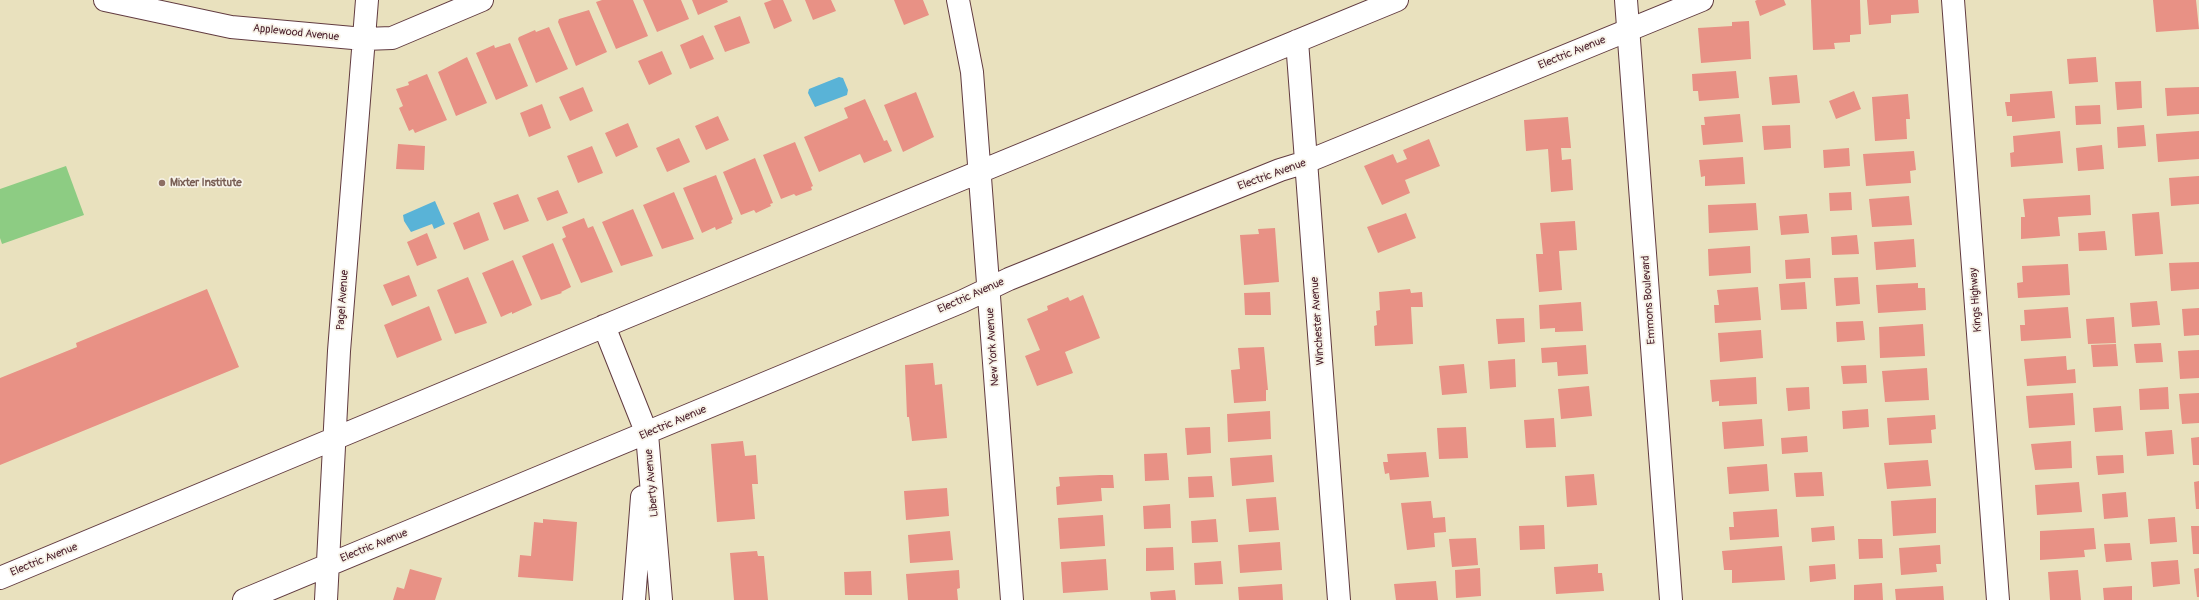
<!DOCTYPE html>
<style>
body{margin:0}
canvas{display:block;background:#e9e1be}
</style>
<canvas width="2199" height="600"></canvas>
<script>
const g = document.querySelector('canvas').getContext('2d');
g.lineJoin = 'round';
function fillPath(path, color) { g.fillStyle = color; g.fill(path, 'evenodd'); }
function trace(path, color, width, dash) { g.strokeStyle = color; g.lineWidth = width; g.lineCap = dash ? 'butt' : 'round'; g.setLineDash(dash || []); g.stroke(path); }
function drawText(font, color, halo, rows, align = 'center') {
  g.font = font + ' Pangolin,sans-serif'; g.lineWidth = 3.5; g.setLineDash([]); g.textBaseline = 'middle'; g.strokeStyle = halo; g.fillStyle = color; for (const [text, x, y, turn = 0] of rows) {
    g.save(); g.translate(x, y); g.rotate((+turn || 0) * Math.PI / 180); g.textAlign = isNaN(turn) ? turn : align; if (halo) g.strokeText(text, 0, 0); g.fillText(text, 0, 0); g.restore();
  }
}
const green = new Path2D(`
 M66 166 84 215 2 244 0 238V189Z`);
const water = new Path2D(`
 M839 77 843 78 848 90 847 95 815 107 808 93 809 89Z
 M435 201 445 224 434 229 432 224 411 232 404 221 403 215Z`);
const building = new Path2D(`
 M602 0H633L648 36 616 49 596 2Z
 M643 0H681L689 19 657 32Z
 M692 0H727L728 2 698 15Z
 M772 0H783L792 21 774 29 764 3Z
 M805 0H831L836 11 813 20Z
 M894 0H923L929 15 904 25Z
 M1757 0H1784L1786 5 1760 16 1755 1Z
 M1811 0H1860L1861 34 1850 35V42L1834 43 1835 49 1813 50Z
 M1867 0H1918L1919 13 1891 15V23L1869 25Z
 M2153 0H2196L2199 29 2156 32Z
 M589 10 607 52 576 66 558 22 559 19Z
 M740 16 750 43 725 52 714 26Z
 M1749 21 1751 59 1701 63 1698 28 1732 26V22Z
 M549 27 568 69 536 83 518 39 519 37 535 30 536 32Z
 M703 35 714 59 690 69 680 45Z
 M510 43 528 86 496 100 476 53 494 45 495 48Z
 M662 51 672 74 649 85 638 61Z
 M467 57 487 103 456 116 438 72Z
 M2096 57 2098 82 2069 84 2067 59Z
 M1736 71 1739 98 1699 101 1698 91H1693L1692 74Z
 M427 74 447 120 415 133 413 129 409 131 399 108 403 106 396 89 409 85 408 82Z
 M1797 75 1800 103 1772 105 1769 77Z
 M2141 81 2142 108 2117 110 2115 82Z
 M583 87 593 111 570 121 559 97Z
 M2199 87V114L2167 116 2165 88Z
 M1854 91 1861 109 1836 119 1829 101Z
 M2052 91 2055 118 2012 122V116H2007L2005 102H2010V94Z
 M916 92 934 137 903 152 884 105Z
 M1908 94 1910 119H1906L1907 139 1875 141 1872 97Z
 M865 99 884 141 887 140 892 151 864 163 860 154 819 172 804 137 848 118 844 108Z
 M542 104 551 128 529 137 520 113Z
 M2100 105 2101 124 2076 125 2075 106Z
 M1740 114 1743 142 1703 145 1701 125H1705L1704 117Z
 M718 116 729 140 706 150 695 126Z
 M1568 117 1571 148H1561L1562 160 1571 159 1573 190 1551 192 1548 149 1526 151 1524 120Z
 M628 123 638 147 616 157 605 133Z
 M1790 125 1791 148 1764 150 1762 126Z
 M2144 125 2146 146 2118 148 2117 127Z
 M2060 131 2063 163 2011 167 2010 153 2014 152 2013 136Z
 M2199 131V159L2158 162 2156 134Z
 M679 138 690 162 667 172 656 148Z
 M1429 139 1440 166 1405 180 1410 193 1382 205 1364 166 1393 154 1397 163 1407 159 1403 150Z
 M795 142 813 186 811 187 812 190 796 196 794 194 781 199 763 155Z
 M398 144 425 146 424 170 396 169Z
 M2102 145 2104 169 2078 171 2076 148Z
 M592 146 603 173 578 183 567 156Z
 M1849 148 1850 166 1824 168 1823 150Z
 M1914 151 1916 170 1910 171 1911 183 1866 186 1863 154Z
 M1743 157 1745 184 1705 186V176L1701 177 1699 160Z
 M755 158 773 203 770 204 771 206 756 213 754 210 741 215 723 172Z
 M716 175 733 219 731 221 732 223 716 230 715 227 702 233 683 188Z
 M2199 176V204L2171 206 2169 178Z
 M558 190 568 213 547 221 537 198Z
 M674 192 694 239 662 249 643 205Z
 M1851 192 1852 210 1830 211 1829 193Z
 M518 194 529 221 504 230 493 203Z
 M2090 195 2091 215 2058 217 2060 236 2021 239V217H2025L2023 199Z
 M1909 196 1912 225 1872 227 1869 199Z
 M1756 203 1758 230 1709 233 1708 205Z
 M633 209 653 256 621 266 602 222Z
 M479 212 489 240 464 250 453 223Z
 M2159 212 2163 254 2135 256 2132 214Z
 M1406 213 1416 238 1378 253 1367 227Z
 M1807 214 1809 233 1781 235 1779 216Z
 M584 218 588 228 593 226 613 272 581 283 562 239 566 237 562 227Z
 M1575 221 1577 250 1559 251 1562 290 1539 292 1536 254H1543L1540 223Z
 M1275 228 1279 282 1244 285 1240 235 1259 234 1258 229Z
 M2105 231 2107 250 2079 251 2078 233Z
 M427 233 437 258 417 266 407 242Z
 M1857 235 1859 254 1832 255 1831 237Z
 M1914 239 1916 267 1876 270 1874 242Z
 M553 243 571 287 561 292 562 293 541 300 522 256Z
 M1750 246 1751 273 1709 276 1708 249Z
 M1810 258 1811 278 1786 279 1785 260Z
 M513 260 532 305 512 314V312L501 317 482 273Z
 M2199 262V289L2171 291 2169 263Z
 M2068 264 2070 295 2018 298 2017 283 2023 282 2022 266Z
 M409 275 417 296 392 306 383 285Z
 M468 277 487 323 455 334 437 290Z
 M1858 277 1860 304 1836 306 1834 278Z
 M1805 282 1807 309 1781 310 1779 284Z
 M1918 283V288H1925L1926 310 1878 313 1876 285Z
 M1758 287 1761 320 1715 323 1714 305H1719L1717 290Z
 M207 289 239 367 0 465V378L77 347 76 343Z
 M1410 289 1411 293 1422 292 1423 307H1411L1413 344 1375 346 1374 326 1377 325 1376 311 1380 310 1379 292Z
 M1270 292 1271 315H1245L1244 293Z
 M1083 295 1100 338 1065 352 1073 373 1037 386 1025 356 1040 350 1027 319 1048 310 1047 306 1068 297 1070 301Z
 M2157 301 2160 325 2132 327 2130 303Z
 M1581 302 1583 331 1555 332V328L1540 329 1539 305Z
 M429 306 442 340 397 358 384 325Z
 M2068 307 2071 338 2021 341 2020 325H2025L2024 310Z
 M2199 308V335L2184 336 2182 309Z
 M2114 317 2116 343 2088 344 2086 319Z
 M1524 318 1525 342 1498 344 1496 319Z
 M1863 321 1865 340 1837 342 1836 322Z
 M1923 324 1925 356 1880 358 1879 327Z
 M1761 330 1763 358 1720 362 1718 333Z
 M2161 343 2163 362 2136 363 2134 344Z
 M2116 344 2118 366 2093 367 2091 345Z
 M1586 345 1588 374 1558 376 1557 362 1542 363 1541 348Z
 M1264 347 1268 390H1266V401L1234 403 1231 370 1240 369 1238 348Z
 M2199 350V378L2180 379 2178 351Z
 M2066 356 2067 370 2075 369 2076 383 2027 386 2024 359Z
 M1515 359 1516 387 1490 389 1488 361Z
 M933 363 935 385 942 384 947 438 912 441 909 417H907L905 365Z
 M1464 364 1467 393 1442 395 1439 366Z
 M1866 365 1867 383 1843 384 1841 366Z
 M1927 368 1929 400 1885 402 1882 371Z
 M1756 377 1757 404 1719 406V401L1712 402 1710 380Z
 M1589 386 1592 416 1561 419 1558 389Z
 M1809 387 1810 409 1788 411 1786 388Z
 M2168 387 2169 409 2140 410 2139 389Z
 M2073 393 2075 425 2029 428 2026 396Z
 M2199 393V423L2182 424 2179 394Z
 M2121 406 2123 430 2095 432 2093 408Z
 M1868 409 1869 427 1843 429 1842 411Z
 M1270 411 1271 439 1228 442 1227 414Z
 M1935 415 1936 429 1931 430 1932 443 1889 445 1887 418Z
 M1554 418 1556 447 1526 448 1524 420Z
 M1762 419 1764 446 1724 449 1722 422Z
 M1210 427 1211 453 1187 455 1185 428Z
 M1466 427 1468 458 1439 459 1437 428Z
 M2172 430 2174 454 2147 456 2145 432Z
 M1807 436 1808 452 1782 454 1781 438Z
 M2199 437V465H2193L2191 438Z
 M743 441 745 456 756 455 758 484H752L755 519 717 522 711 444Z
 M2071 441 2072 468 2035 470 2031 444Z
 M1426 452 1429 477 1390 480 1389 473 1385 474 1383 462H1388L1387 454Z
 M1167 453 1169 480 1145 481 1144 454Z
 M1272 455 1274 482 1232 486 1230 458Z
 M2123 455 2124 473 2098 475 2096 456Z
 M1928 460 1931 486 1887 489 1884 463Z
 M1767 464 1769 491 1729 494 1727 467Z
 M1822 472 1824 496 1796 497 1794 473Z
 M1594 474 1597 505 1567 507 1565 476Z
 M1100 475H1113L1114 488H1101L1102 501 1057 505 1056 487 1060 486 1059 477Z
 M1212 476 1214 497 1189 498 1188 477Z
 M2199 481V509H2196L2194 482Z
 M2079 482 2082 512 2037 515 2035 485Z
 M947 488 949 516 906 520 904 491Z
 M2126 492 2128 517 2104 519 2102 494Z
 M1276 497 1279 530 1249 532 1246 499Z
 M1936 498V533L1893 536 1891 501Z
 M1431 501 1433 518 1445 517 1446 532 1434 533 1435 547 1407 550 1401 503Z
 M1170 504 1171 528 1144 529 1143 506Z
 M1777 509 1779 537 1730 540 1729 527H1734L1733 512Z
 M1103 515 1105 546 1060 549 1058 518Z
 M2175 517 2177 542 2150 544 2148 519Z
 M543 519 577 522 573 581 518 577 520 555 531 556 534 522 543 523Z
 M1216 519 1218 542 1192 543 1191 521Z
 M1544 525 1545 549 1520 550 1519 526Z
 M1834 526 1835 540 1812 542 1811 528Z
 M2191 526H2199V554H2193Z
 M2094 528 2096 549 2084 550 2085 557 2040 560V531Z
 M950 531 953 560 910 563 908 535Z
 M1476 538 1478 565 1452 567 1449 539Z
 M1858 539H1882L1883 558 1859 559Z
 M1280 542 1282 570 1240 573 1238 545Z
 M2130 543 2132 560 2106 562 2104 544Z
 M1940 545 1941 564H1936L1937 572 1901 575 1899 548Z
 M1782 546 1785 580 1732 583V570H1724L1722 551Z
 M1173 547 1174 570 1146 571V548Z
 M757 551 758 556H764L768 600H734L730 553Z
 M1106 559 1108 590 1063 593 1061 562Z
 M2178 560 2180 584 2153 587 2151 562Z
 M1221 561 1223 584 1195 585 1194 563Z
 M1598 564V573H1602L1604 591 1556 594 1554 567Z
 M1835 564 1836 579 1810 582 1809 566Z
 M1480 568 1481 596 1456 598 1455 570Z
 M2199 568V597H2197L2194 569Z
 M410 569 442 578 435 600H393L397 587 404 589Z
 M959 570 960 588 957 589 958 600H908L906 574Z
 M2078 570 2081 600H2050L2048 572Z
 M871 571 872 595H845L844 572Z
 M1436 581 1438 600H1396L1394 584Z
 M1882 583 1883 600H1854V585Z
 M1282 584 1283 600H1239L1238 587Z
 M1943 586 1944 600H1896L1895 589Z
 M2132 586V600H2104L2103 588Z
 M1175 590 1176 600H1151L1150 592Z`);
const street = new Path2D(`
 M105 0 231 27 364 39 392 38 482 0
 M958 0 972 72 1012 600
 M1953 0 1998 600
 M1297 41 1339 600
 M604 326 647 434 661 600
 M0 578 624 318 1397 0
 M244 600 963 301 1009 279 1280 170 1306 162 1702 0
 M326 600 339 351 367 0
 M634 600 642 497`);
const secondary = new Path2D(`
 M1626 0 1671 600`);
const markers = [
 [162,183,4,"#8d6e63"]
];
const streetNames = [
 ["Applewood Avenue",296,33,6],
 ["Electric Avenue",1572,53,-22],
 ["Electric Avenue",1272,175,-20],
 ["Electric Avenue",971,296,-24],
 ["Pagel Avenue",343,300,-86],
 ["Emmons Boulevard",1649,300,-94],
 ["Kings Highway",1976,300,-94],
 ["Winchester Avenue",1318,321,-94],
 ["New York Avenue",993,347,-94],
 ["Electric Avenue",673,423,-23],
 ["Liberty Avenue",652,483,-95],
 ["Electric Avenue",374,546,-22],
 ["Electric Avenue",44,560,-22]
];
const educationNames = [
 ["Mixter Institute",170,183]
];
fillPath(green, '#8dcc83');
fillPath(water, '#59b3d7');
fillPath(building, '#e89185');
trace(street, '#623c41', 24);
trace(secondary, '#623c41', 24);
trace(street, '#fff', 22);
trace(secondary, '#fff', 22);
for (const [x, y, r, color] of markers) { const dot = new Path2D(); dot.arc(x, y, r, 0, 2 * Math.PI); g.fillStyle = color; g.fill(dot); trace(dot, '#f7f3e8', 1.5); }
drawText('11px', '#4a1f2b', '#f7f3e8', streetNames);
drawText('bold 11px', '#785e54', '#f7f3e8', educationNames, 'left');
</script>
